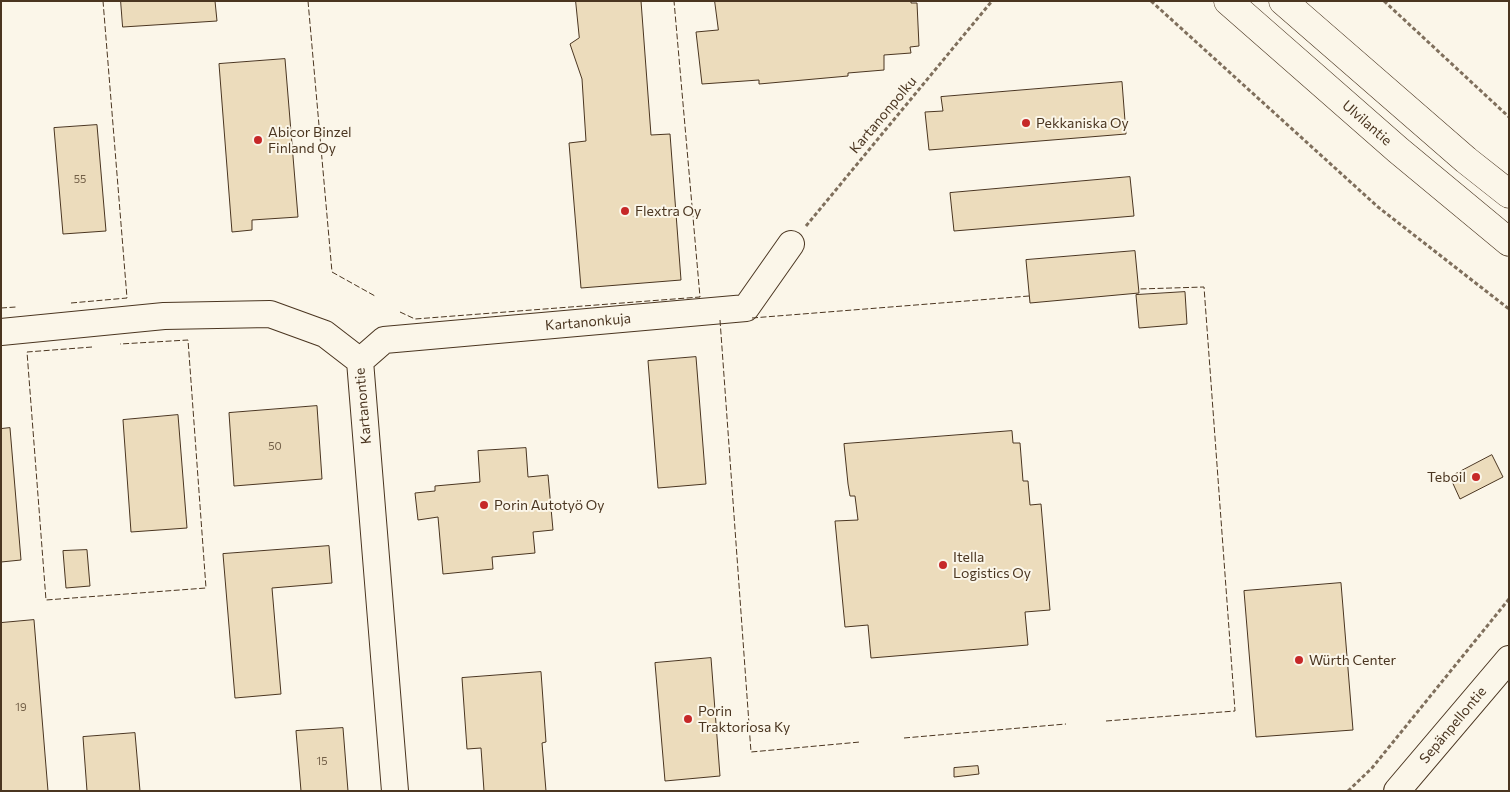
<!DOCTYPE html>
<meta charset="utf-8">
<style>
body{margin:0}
#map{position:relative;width:1510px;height:792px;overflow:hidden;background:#fbf6e9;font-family:Commissioner,sans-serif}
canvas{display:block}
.frame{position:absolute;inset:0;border:2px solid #4a3520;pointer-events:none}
</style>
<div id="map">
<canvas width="1510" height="792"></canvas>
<div class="frame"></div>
</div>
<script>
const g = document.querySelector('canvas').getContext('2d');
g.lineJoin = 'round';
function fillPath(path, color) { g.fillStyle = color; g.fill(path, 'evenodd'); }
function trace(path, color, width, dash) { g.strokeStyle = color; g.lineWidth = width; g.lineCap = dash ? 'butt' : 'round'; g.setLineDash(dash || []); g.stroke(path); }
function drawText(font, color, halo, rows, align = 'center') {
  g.font = font + ' Commissioner,sans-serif'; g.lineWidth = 4; g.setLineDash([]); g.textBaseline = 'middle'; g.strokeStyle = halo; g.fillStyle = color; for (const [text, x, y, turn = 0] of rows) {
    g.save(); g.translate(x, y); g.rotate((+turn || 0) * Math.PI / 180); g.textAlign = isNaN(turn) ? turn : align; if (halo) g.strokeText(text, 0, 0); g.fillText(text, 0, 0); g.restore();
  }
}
const building = new Path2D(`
 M121 1H215L217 21 123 27Z
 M576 1H641L651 135 670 134 681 280 581 288 569 143 586 141 582 79 570 44 579 38Z
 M715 1H911V3H917L919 46 910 47 911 53 884 55V70L848 73V76L759 84V80L702 84 696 32 718 30Z
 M285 59 298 217 252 220V230L232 232 219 64Z
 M1122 82 1126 134 929 150 925 112 943 111 941 97Z
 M97 125 106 231 63 234 54 128Z
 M1130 177 1134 216 954 231 950 193Z
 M1135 251 1139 293 1030 303 1026 260Z
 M1185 292 1187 324 1139 328 1136 295Z
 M696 357 706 484 658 488 648 361Z
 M317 406 322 479 234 486 229 413Z
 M178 415 187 528 131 532 123 420Z
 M10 428 21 560 1 562V429Z
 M1012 431 1013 443H1020L1023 481H1028L1030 505 1041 504 1050 610 1025 612 1028 645 871 658 868 625 845 627 835 521 858 520 855 496H850L848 484 844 444Z
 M526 448 528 477 548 475 553 530 533 532 535 553 492 557 493 569 443 574 438 517 418 520 415 493 435 491V486L480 482 478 451Z
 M1492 455 1503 477 1460 499 1450 477Z
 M329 546 332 583 272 588 281 694 235 698 223 554Z
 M87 550 90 586 66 588 63 551Z
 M1341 583 1353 730 1256 737 1244 591Z
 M34 620 48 791H1V623Z
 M711 658 720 776 665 781 655 663Z
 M541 672 546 742 542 743 546 791H484L481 748 467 749 462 678Z
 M343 728 348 791H301L296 731Z
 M135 733 140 791H87L83 737Z
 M978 766 979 774 954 777V768Z`);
const path = new Path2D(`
 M1151 1 1378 207 1509 309
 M1384 1 1509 117
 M806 226 992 1
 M1348 791 1372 768 1509 599`);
const minor = new Path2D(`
 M1 332 164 316 270 314 325 334 360 361 395 791
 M360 361 384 340 746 308 791 244
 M1397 791 1509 659`);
const major = new Path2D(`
 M1228 1 1398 150 1509 242
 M1283 1 1466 160 1509 194`);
const fence = new Path2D(`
 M308 1 332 272 375 296
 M71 303 127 298 103 1
 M1 308 16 307
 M400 312 415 319 700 297 674 1
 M752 318 1029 296
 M720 320 751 752 860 742
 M92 347 27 352 46 600 206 588 188 340 120 344
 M1106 721 1235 711 1204 287 1139 289
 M904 738 1066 724`);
const markers = [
 [1026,123,5,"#c62828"],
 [258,140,5,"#c62828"],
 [625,211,5,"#c62828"],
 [1476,477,5,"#c62828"],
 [484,505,5,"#c62828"],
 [943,565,5,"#c62828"],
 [1299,660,5,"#c62828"],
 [688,719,5,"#c62828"]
];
const numberNames = [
 ["55",80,179],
 ["50",275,446],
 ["19",21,707],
 ["15",322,761]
];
const streetNames = [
 ["Kartanonpolku",883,115,-50],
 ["Ulvilantie",1367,123,41],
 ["Kartanonkuja",588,322,-5],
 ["Kartanontie",363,406,-95],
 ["Sepänpellontie",1453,725,-50]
];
const poiNames = [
 ["Pekkaniska Oy",1036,123],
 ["Abicor Binzel",268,132],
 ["Finland Oy",268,148],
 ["Flextra Oy",635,211],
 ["Teboil",1466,477,"right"],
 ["Porin Autotyö Oy",494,505],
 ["Itella",953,557],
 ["Logistics Oy",953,573],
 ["Würth Center",1309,660],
 ["Porin",698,711],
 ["Traktoriosa Ky",698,727]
];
fillPath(building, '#ecdcbc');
trace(building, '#4a3520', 1);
trace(minor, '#4a3520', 28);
trace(major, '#4a3520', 29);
trace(path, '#7f6f5c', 3, [4, 2.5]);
trace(minor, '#fbf6e9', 26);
trace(major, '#fbf6e9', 28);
trace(fence, '#4a3520', 1, [6, 2.5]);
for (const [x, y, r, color] of markers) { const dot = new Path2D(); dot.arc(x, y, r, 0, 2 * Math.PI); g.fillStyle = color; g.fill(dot); trace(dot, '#fbf6e9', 2); }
drawText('11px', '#725f47', null, numberNames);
drawText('14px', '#4a3520', '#fbf6e9', streetNames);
drawText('14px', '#4a3520', '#fbf6e9', poiNames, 'left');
</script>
